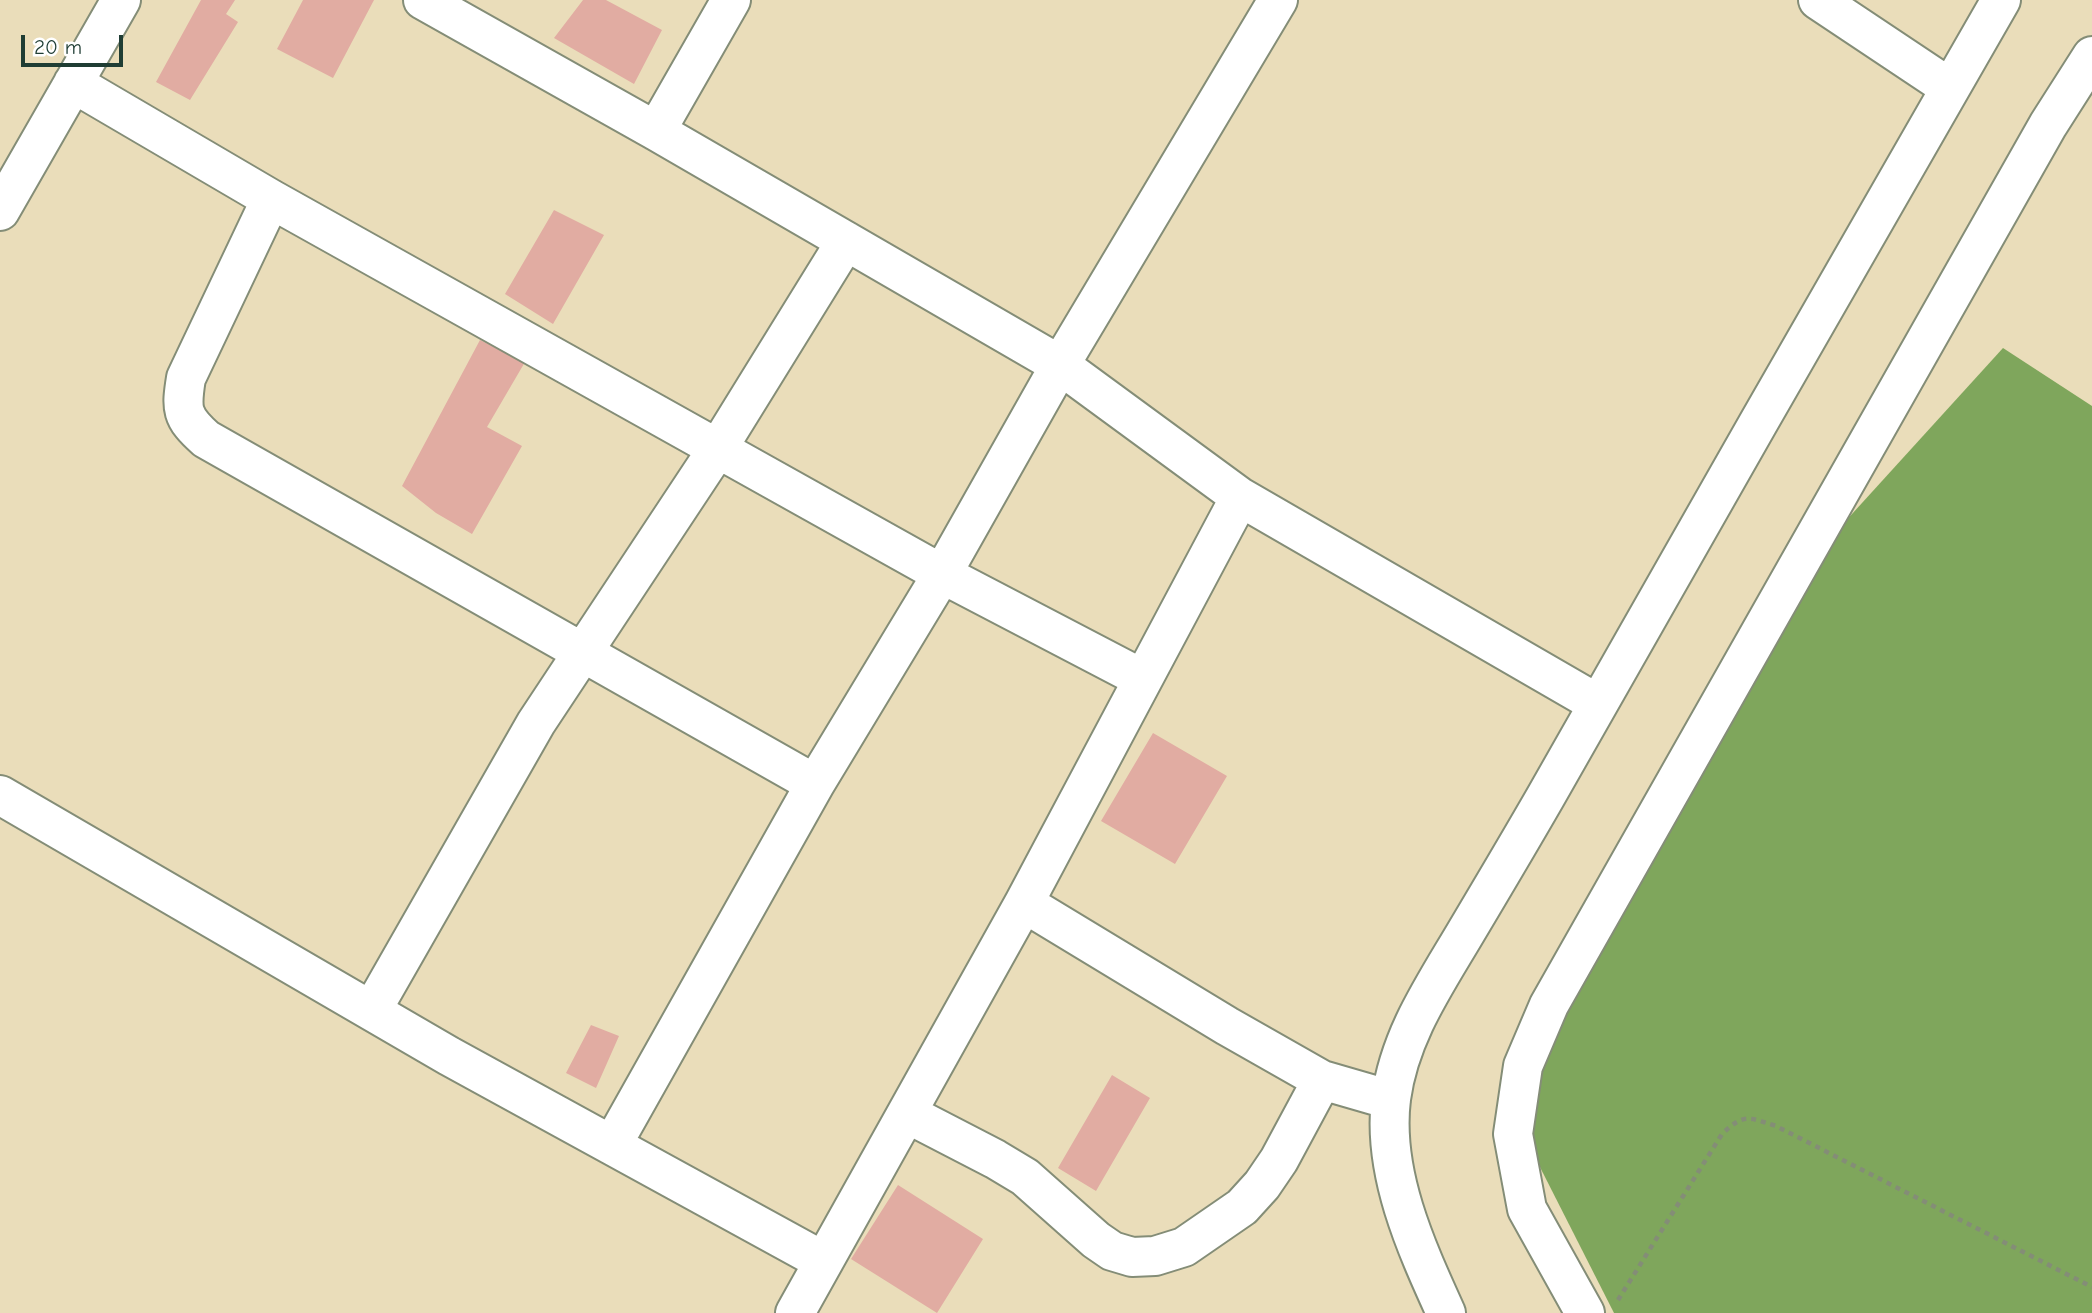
<!DOCTYPE html>
<style>
body{margin:0}
#map{position:relative;width:2092px;height:1313px;overflow:hidden;background:#eaddba;font-family:"Comic Neue",sans-serif}
canvas{display:block}
.scale{position:absolute;left:21px;top:35px;width:102px;height:32px;box-sizing:border-box;border:4px solid #1f3d34;border-top:0;padding-left:9px;font-size:21px;line-height:24px;white-space:nowrap;color:#1f3d34;-webkit-text-stroke:5px #fff;paint-order:stroke}
</style>
<div id="map">
<canvas width="2092" height="1313"></canvas>
<div class="scale">20 m</div>
</div>
<script>
const g = document.querySelector('canvas').getContext('2d');
g.lineJoin = 'round';
function fillPath(path, color) { g.fillStyle = color; g.fill(path, 'evenodd'); }
function trace(path, color, width, dash) { g.strokeStyle = color; g.lineWidth = width; g.lineCap = dash ? 'butt' : 'round'; g.setLineDash(dash || []); g.stroke(path); }
const forest = new Path2D(`
 M2003 348 2092 406V1313H1614L1511 1110 1771 603Z`);
const building = new Path2D(`
 M201 0H235L226 14 238 22 190 100 156 82Z
 M303 0H374L333 78 277 49Z
 M583 0H606L662 30 634 84 554 38Z
 M554 210 604 235 553 324 505 294Z
 M480 340 525 362 487 427 522 446 472 534 436 513 402 486Z
 M1153 733 1227 776 1175 864 1101 821Z
 M591 1025 619 1036 596 1088 566 1073Z
 M1112 1075 1150 1098 1096 1191 1058 1168Z
 M898 1185 983 1239 937 1313 851 1259Z`);
const path = new Path2D(`
 M1618 1300 1722 1134C1744 1113 1748 1117 1776 1126L2092 1287`);
const minor = new Path2D(`
 M423 0 656 131 1060 365 1240 497
 M1818 0 1950 88
 M73 83 271 199 942 574 1143 679
 M656 131 731 0
 M271 199 186 378C181 409 181 417 206 439L815 784
 M0 211 121 0
 M0 795 449 1056 823 1261
 M1024 903 1227 1026 1322 1080 1391 1100
 M372 1010 536 723 718 448 846 241
 M908 1114 995 1159 1025 1177 1096 1240 1112 1251 1132 1257 1155 1256 1184 1247 1242 1207 1262 1185 1279 1160 1322 1080
 M612 1145 815 784 942 574 1060 365 1278 0
 M795 1313 1024 903 1240 497 1598 704
 M1446 1313C1416 1247 1382 1173 1391 1099 1399 1038 1432 989 1463 937 1491 890 1519 843 1546 796 1697 530 1848 265 2001 0
 M1585 1313 1527 1209 1513 1134 1523 1066 1549 1005 2048 125 2092 56`);
fillPath(forest, '#7fa65c');
fillPath(building, '#e1aca2');
trace(minor, '#848d77', 42);
trace(path, '#848d77', 4.5, [5, 5]);
trace(minor, '#fff', 38);
</script>
